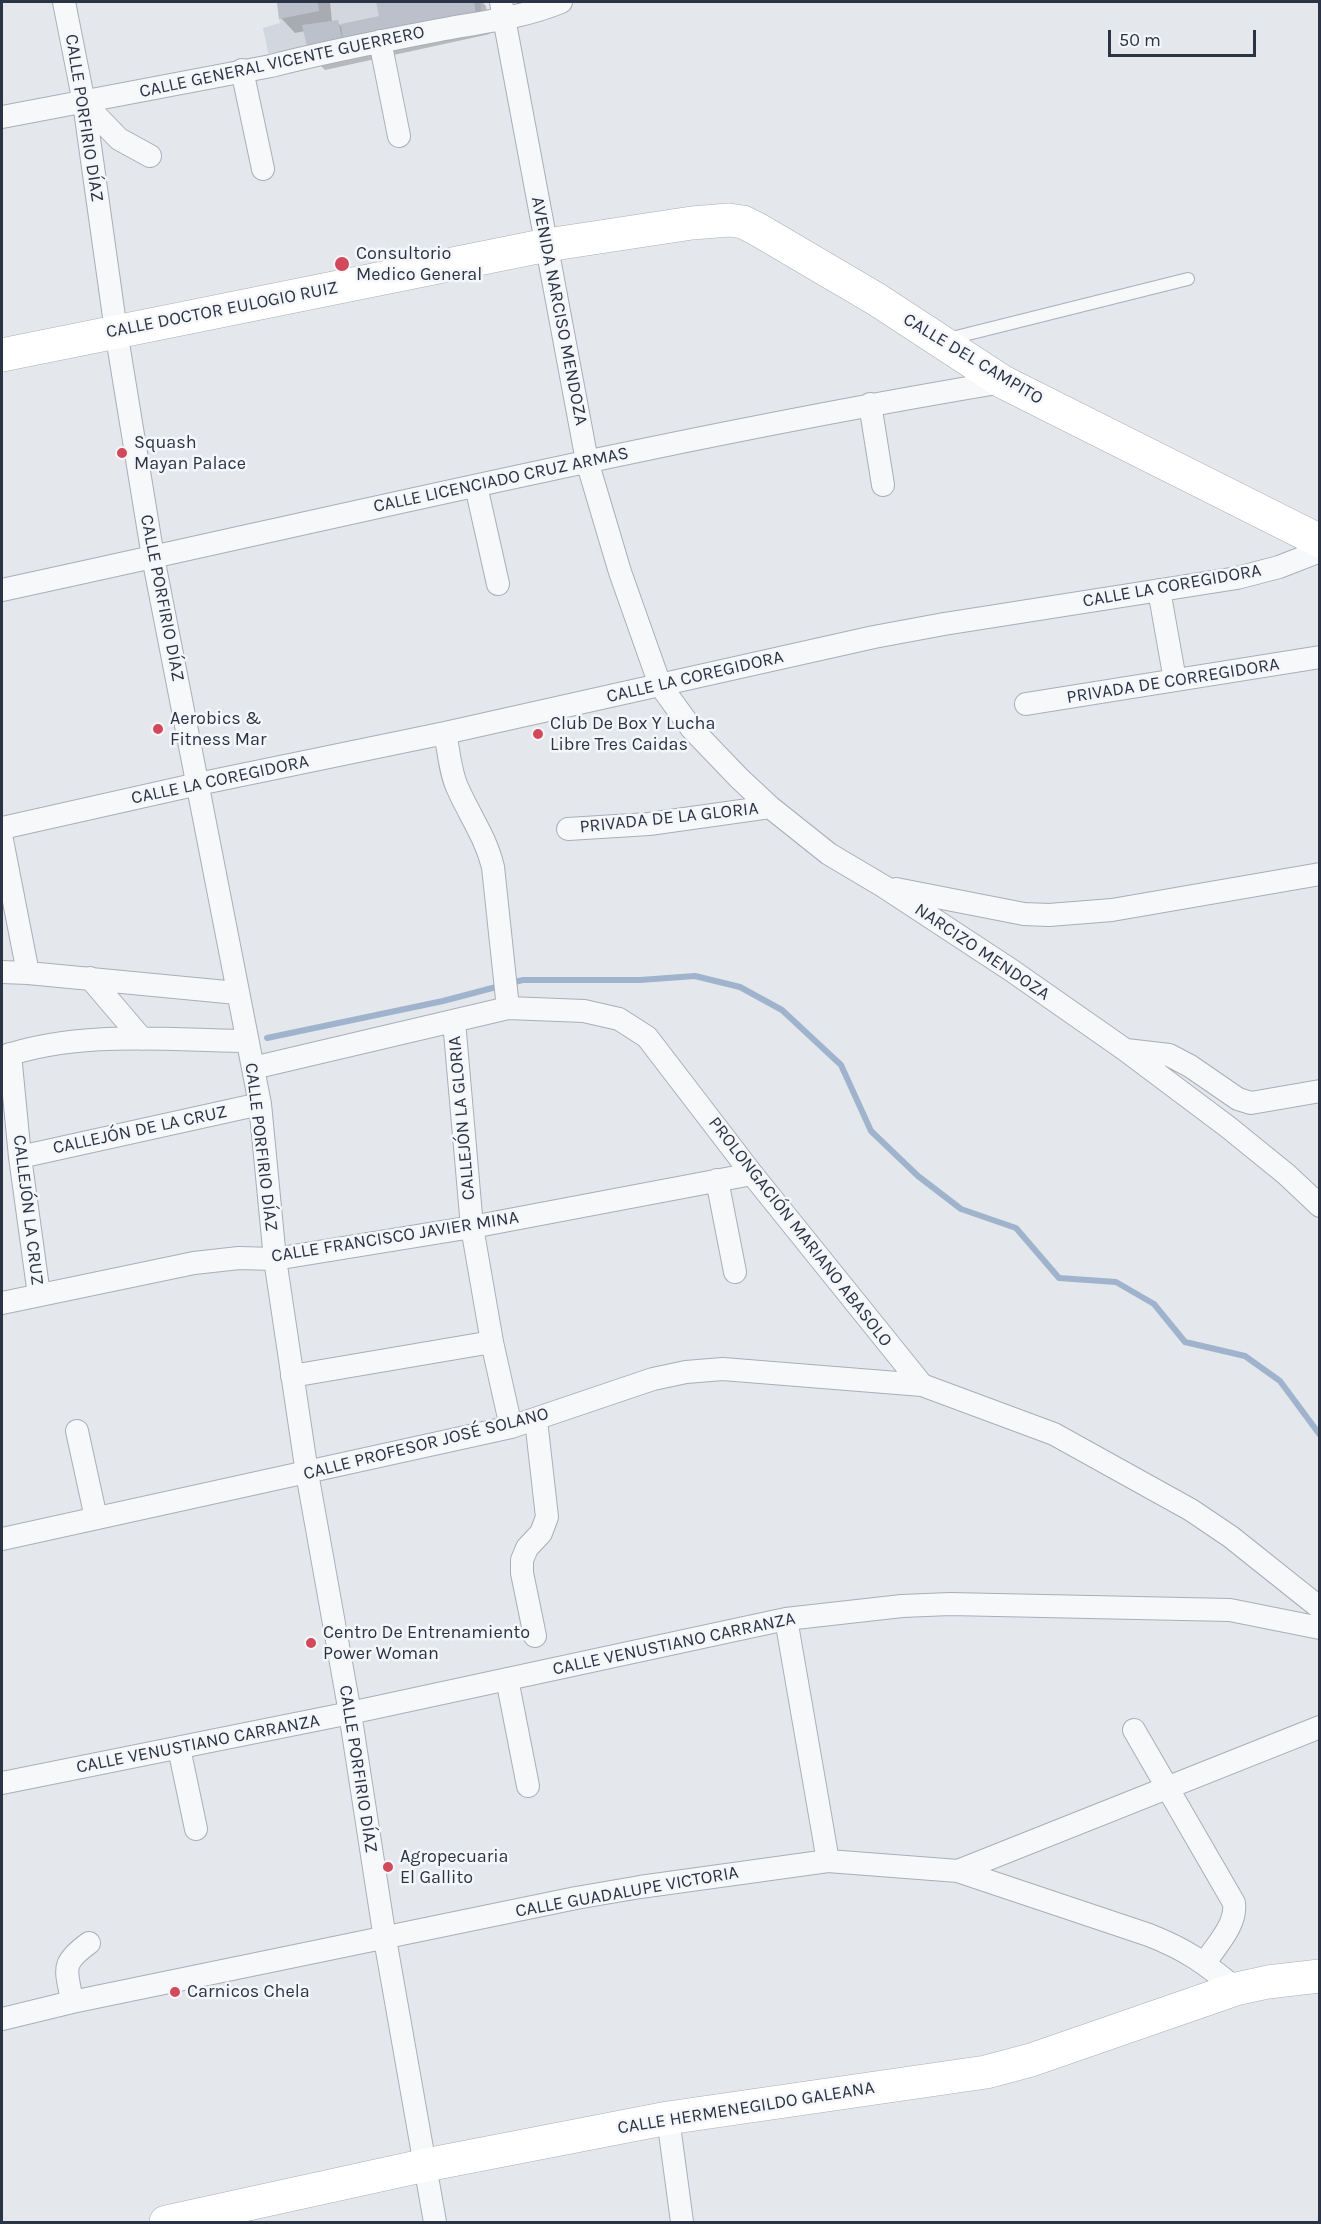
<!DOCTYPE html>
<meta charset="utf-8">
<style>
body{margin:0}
#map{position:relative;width:1321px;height:2224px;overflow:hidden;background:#e4e7ec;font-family:Karla,sans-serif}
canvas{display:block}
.frame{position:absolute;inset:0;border:3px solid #2b3445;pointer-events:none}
.scale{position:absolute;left:1108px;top:30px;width:148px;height:27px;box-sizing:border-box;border:3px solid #2b3445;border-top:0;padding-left:8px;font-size:18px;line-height:21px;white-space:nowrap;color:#2b3445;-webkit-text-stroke:4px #f4f6f9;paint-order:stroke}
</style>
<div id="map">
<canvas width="1321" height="2224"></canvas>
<div class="frame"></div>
<div class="scale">50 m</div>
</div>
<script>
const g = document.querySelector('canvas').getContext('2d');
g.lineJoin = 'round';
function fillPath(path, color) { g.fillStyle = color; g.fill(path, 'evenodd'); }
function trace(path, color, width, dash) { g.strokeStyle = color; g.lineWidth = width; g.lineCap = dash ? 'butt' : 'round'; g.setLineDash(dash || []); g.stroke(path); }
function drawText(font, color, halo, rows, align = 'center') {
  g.font = font + ' Karla,sans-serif'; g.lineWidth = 5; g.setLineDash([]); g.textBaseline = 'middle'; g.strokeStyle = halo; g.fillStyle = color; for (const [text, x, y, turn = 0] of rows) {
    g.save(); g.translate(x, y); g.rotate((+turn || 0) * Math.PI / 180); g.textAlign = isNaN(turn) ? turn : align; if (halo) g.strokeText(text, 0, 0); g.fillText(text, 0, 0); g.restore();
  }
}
const built = new Path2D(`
 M277 2H480L483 22 271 66 263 28 280 23Z`);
const shadow = new Path2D(`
 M278 2H330L332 22H337L341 26 381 17 378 2H435L436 4 448 2H482L486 6 490 34 325 70 310 55 305 31 295 33 281 18Z`);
const stream = new Path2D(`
 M510 983 523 980H640L695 976 740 987 782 1010 841 1065 871 1131 918 1176 961 1209 1016 1228 1059 1278 1116 1282 1154 1304 1185 1342 1245 1356 1280 1381 1320 1435
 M267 1038 443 1001 500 986`);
const building = new Path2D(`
 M277 2H318L319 11 279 19Z
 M376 2H432L433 3 474 2 477 20 344 48 341 24 379 16Z
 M338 20 344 48 309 56 302 25Z`);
const lane = new Path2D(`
 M948 339 1188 279`);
const street = new Path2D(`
 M64 2 84 103 116 331 153 557 260 1104 275 1259 307 1473 350 1713 385 1939 435 2222
 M501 2 587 461 620 572 660 685 692 729 739 778 770 807 829 854 883 886 1011 970 1124 1049 1228 1127 1286 1174 1320 1206
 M380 41 399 136
 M242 70 263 169
 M84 103 119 139 150 156
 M2 117 271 66C328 51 387 40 445 29 484 22 525 17 561 2
 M870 404 883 485
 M476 486 498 584
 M2 590C335 518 666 438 1003 382
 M1159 590 1175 680
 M1026 704 1320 657
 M445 733C449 751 450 773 458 789 470 816 486 838 493 867L508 1008
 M2 828 198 784 445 733 874 637 944 624 1237 578 1279 567 1320 551
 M568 829 649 824 770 807
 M2 840 28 973
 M896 889 1024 914 1049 915 1112 910 1320 874
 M2 972 28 973 237 993
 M90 978 142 1039
 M454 1021 472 1227 492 1342 511 1427
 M1126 1050 1169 1055 1190 1066 1238 1099 1251 1103 1320 1091
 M10 1054 20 1157 39 1295
 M2 1057C79 1030 166 1040 246 1041
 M253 1068 508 1008 584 1011 619 1019 647 1037 752 1174 922 1385 1054 1434 1191 1510 1231 1537 1320 1608
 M20 1157 260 1104
 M717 1180 735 1272
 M2 1303 194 1263 239 1258 275 1259 472 1227 752 1174
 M292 1376 492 1342
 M77 1431 96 1518
 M2 1539 511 1427 653 1379 686 1372 723 1369 922 1385
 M786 1619 828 1861
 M535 1636 522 1573V1560L527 1548 541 1533 547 1517 536 1420
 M507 1679 528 1786
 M1134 1730 1234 1903C1237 1925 1216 1945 1205 1963
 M179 1748 196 1829
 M2 1783 350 1713 786 1619 902 1606 950 1604 1230 1610 1320 1628
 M958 1871 1320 1727
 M72 2002C67 1969 59 1965 89 1943
 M2 2019 72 2002 576 1898 640 1887 828 1861 958 1871 1149 1935C1187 1950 1205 1963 1236 1989
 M668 2118 682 2222`);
const secondary = new Path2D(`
 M2 355 547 245 692 223 729 220 743 222 757 229 876 299 1003 382 1320 541
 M166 2222 426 2165 668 2118 986 2072 1031 2060 1236 1989 1268 1982 1320 1976`);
const markers = [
 [342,264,8,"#d1495b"],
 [122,453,6,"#d1495b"],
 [158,729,6,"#d1495b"],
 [538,734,6,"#d1495b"],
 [311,1643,6,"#d1495b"],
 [388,1867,6,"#d1495b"],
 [175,1992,6,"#d1495b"]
];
const streetNames = [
 ["CALLE GENERAL VICENTE GUERRERO",282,62,-12],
 ["CALLE PORFIRIO DÍAZ",84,118,81],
 ["CALLE DOCTOR EULOGIO RUIZ",222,310,-11],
 ["AVENIDA NARCISO MENDOZA",559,311,79],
 ["CALLE DEL CAMPITO",973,359,31],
 ["CALLE LICENCIADO CRUZ ARMAS",501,480,-12],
 ["CALLE LA COREGIDORA",1172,586,-10],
 ["CALLE PORFIRIO DÍAZ",162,598,79],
 ["CALLE LA COREGIDORA",695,677,-13],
 ["PRIVADA DE CORREGIDORA",1173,681,-9],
 ["CALLE LA COREGIDORA",220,780,-12],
 ["PRIVADA DE LA GLORIA",669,818,-6],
 ["NARCIZO MENDOZA",982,952,34],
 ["CALLEJÓN LA GLORIA",462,1118,-95],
 ["CALLEJÓN DE LA CRUZ",140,1130,-12],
 ["CALLE PORFIRIO DÍAZ",261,1147,83],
 ["CALLEJÓN LA CRUZ",28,1210,83],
 ["PROLONGACIÓN MARIANO ABASOLO",800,1232,52],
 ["CALLE FRANCISCO JAVIER MINA",395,1237,-9],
 ["CALLE PROFESOR JOSÉ SOLANO",426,1444,-14],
 ["CALLE VENUSTIANO CARRANZA",674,1644,-12],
 ["CALLE VENUSTIANO CARRANZA",198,1744,-11],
 ["CALLE PORFIRIO DÍAZ",358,1769,81],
 ["CALLE GUADALUPE VICTORIA",627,1892,-10],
 ["CALLE HERMENEGILDO GALEANA",746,2108,-9]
];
const poiNames = [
 ["Consultorio",356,254],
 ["Medico General",356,275],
 ["Squash",134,443],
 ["Mayan Palace",134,464],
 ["Aerobics &",170,719],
 ["Fitness Mar",170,740],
 ["Club De Box Y Lucha",550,724],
 ["Libre Tres Caidas",550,745],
 ["Centro De Entrenamiento",323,1633],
 ["Power Woman",323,1654],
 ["Agropecuaria",400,1857],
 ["El Gallito",400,1878],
 ["Carnicos Chela",187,1992]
];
fillPath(built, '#d2d6de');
fillPath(shadow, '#0003');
trace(stream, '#9fb4cc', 6);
fillPath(building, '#bbc0ca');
trace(lane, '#a9aeb7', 14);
trace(street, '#a9aeb7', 24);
trace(secondary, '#a9aeb7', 34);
trace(lane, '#f7f8fa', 12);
trace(street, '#f7f8fa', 22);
trace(secondary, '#fff', 33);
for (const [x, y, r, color] of markers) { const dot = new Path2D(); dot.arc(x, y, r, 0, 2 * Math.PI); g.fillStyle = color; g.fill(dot); trace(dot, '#f4f6f9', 2); }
drawText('18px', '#2b3445', '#f4f6f9', streetNames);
drawText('18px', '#2b3445', '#f4f6f9', poiNames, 'left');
</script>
